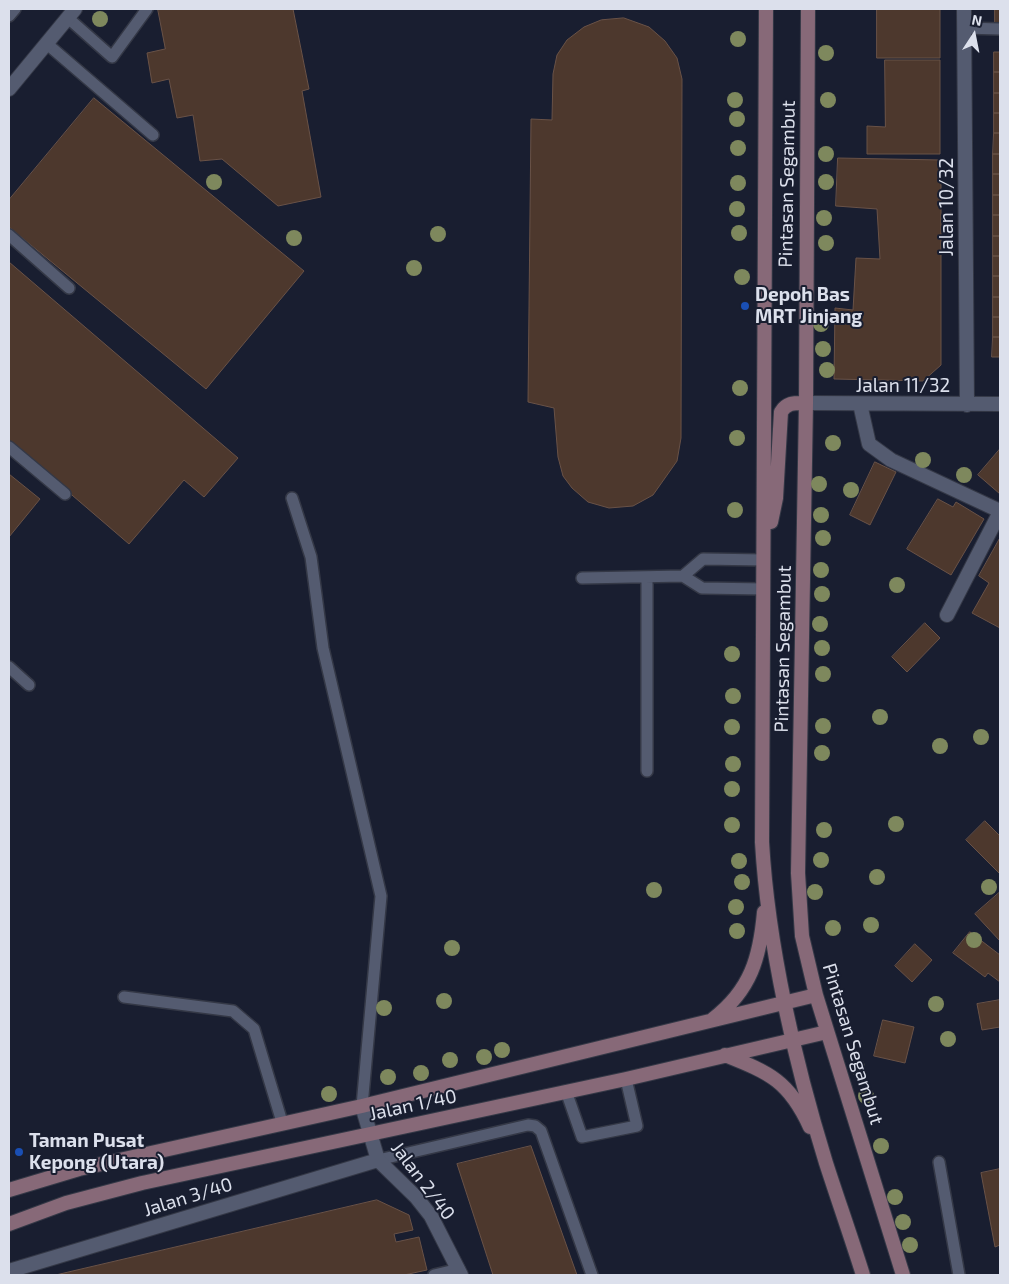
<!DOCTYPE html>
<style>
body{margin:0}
#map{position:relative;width:1009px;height:1284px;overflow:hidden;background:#191e30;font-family:"Exo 2",sans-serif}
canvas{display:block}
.frame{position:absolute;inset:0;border:10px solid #dce0ec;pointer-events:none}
.north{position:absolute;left:949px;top:10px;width:50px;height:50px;-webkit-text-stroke:4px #191e30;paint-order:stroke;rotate:11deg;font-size:14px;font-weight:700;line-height:20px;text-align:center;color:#dce0ec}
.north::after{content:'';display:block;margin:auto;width:18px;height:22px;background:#dce0ec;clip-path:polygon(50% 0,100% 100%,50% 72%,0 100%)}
</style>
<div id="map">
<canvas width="1009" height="1284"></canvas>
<div class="frame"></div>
<div class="north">N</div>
</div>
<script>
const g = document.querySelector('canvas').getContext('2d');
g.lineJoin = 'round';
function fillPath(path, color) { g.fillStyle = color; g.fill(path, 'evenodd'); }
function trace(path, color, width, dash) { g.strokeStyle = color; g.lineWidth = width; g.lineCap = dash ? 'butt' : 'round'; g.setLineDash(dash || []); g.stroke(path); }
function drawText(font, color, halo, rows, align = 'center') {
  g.font = font + ' "Exo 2",sans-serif'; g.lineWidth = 4; g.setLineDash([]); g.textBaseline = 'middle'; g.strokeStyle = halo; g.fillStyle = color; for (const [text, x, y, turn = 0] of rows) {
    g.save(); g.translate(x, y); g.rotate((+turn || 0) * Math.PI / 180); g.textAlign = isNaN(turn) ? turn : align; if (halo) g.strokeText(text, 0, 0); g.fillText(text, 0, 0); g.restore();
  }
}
const building = new Path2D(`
 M158 9H293L309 89 302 91 321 197 278 206 222 159 200 161 193 115 177 118 169 79 152 83 147 53 165 49Z
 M877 9H940V58H877Z
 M995 9H1000V28H995Z
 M624 18 649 27 665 41 677 58 682 79 681 438 677 461 653 495 633 506 609 508 588 502 572 488 563 476 558 457 554 408 528 402 531 119 552 120 553 74 557 55 567 40 584 27 601 20Z
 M994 52H1000V72H994Z
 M885 60H940V154H867V126L885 127Z
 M994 72H1000V93H994Z
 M994 93H1000V113H994Z
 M94 98 304 271 206 389 9 227V200Z
 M994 113H1000V133H994Z
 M994 133H1000V154H993Z
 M993 154H1000V174H993Z
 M838 158 941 160V365L923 381 834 379 835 308 853 310 856 258 880 259 877 209 836 206Z
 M993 174H1000V195H993Z
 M993 195H1000V215H993Z
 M993 215H1000V236H993Z
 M993 236H1000V256H993Z
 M993 256H1000V276H993Z
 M9 262 238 458 204 497 184 480 129 544 9 441Z
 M993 276H1000V297H993Z
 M993 297H1000V317H993Z
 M993 317H1000V337H993Z
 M993 337H1000V357H992Z
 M1000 449V494L978 475Z
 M875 462 896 472 870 525 850 515Z
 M9 474 40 499 9 537Z
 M938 499 953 507 956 502 984 519 951 575 907 549Z
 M1000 538V628L972 613 989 583 979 576Z
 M925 623 940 638 907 672 892 657Z
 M985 821 1000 836V874L966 840Z
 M999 893 1000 895V941L975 914Z
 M970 932 1000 955V982L988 973 985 977 953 953Z
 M915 944 932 960 912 982 895 966Z
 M1000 1000V1027L982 1030 977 1004Z
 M883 1020 914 1027 905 1063 874 1056Z
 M531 1146 577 1275H493L457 1164Z
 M1000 1169V1245L995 1247 981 1173Z
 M377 1200 409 1215 413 1230 394 1234 396 1242 419 1237 427 1270 404 1275H56Z`);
const service = new Path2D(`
 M9 16 15 9
 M68 18 112 57 147 9
 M964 28 1000 29
 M46 43 153 135
 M9 235 69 288
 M9 447 65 494
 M292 498 311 557 323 648 381 896 362 1106
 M683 576 703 559 764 560
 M582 578 683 576 702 588 764 589
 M9 667 29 685
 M647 771V577
 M124 997 233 1011 254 1029 282 1122
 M566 1091 582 1137 637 1126 626 1079
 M378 1160 528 1125 535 1126 541 1131 592 1275
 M939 1162 959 1275
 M434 1275 459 1269`);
const minor = new Path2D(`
 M964 9 967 405
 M9 89 75 9
 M806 403 1000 404
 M860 404 869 444 891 460 1000 511
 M947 615 1000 512
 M362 1106 378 1160 416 1197 431 1216 461 1275
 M9 1271 378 1160`);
const secondary = new Path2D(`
 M766 9 762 842C768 946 795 1063 826 1163 838 1200 851 1237 863 1275
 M808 9 806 403 798 873 802 936 816 995 903 1275
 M771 522 776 498 781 412C787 402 795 403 806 403
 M713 1019C751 990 760 957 764 912
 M725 1055C770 1073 789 1081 810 1127
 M9 1190 79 1169 362 1106 816 995
 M9 1224 66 1203 142 1183 626 1079 827 1032`);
const trees = [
 [100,19],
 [738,39],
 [826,53],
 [735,100],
 [828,100],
 [737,119],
 [738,148],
 [826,154],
 [214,182],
 [826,182],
 [738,183],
 [737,209],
 [824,218],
 [739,233],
 [438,234],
 [294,238],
 [826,243],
 [414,268],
 [742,277],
 [821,324],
 [823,349],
 [827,370],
 [740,388],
 [737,438],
 [833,443],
 [923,460],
 [964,475],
 [819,484],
 [851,490],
 [735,510],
 [821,515],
 [823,538],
 [821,570],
 [897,585],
 [822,594],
 [820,624],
 [822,648],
 [732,654],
 [823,674],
 [733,696],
 [880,717],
 [823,726],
 [732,727],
 [981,737],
 [940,746],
 [822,753],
 [733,764],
 [732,789],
 [896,824],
 [732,825],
 [824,830],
 [821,860],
 [739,861],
 [877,877],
 [742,882],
 [989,887],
 [654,890],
 [815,892],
 [736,907],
 [871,925],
 [833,928],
 [737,931],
 [974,940],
 [452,948],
 [444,1001],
 [936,1004],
 [384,1008],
 [948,1039],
 [502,1050],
 [484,1057],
 [450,1060],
 [857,1067],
 [421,1073],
 [388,1077],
 [329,1094],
 [866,1096],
 [881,1146],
 [895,1197],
 [903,1222],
 [910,1245]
];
const markers = [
 [745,306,5,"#1a4fb4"],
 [19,1152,5,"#1a4fb4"]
];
const streetNames = [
 ["Pintasan Segambut",787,184,-89],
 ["Jalan 10/32",947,207,-90],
 ["Jalan 11/32",903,386],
 ["Pintasan Segambut",783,649,-89],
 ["Pintasan Segambut",853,1044,73],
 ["Jalan 1/40",413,1105,-12],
 ["Jalan 2/40",423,1181,53],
 ["Jalan 3/40",188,1197,-17]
];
const poiNames = [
 ["Depoh Bas",755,295],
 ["MRT Jinjang",755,317],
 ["Taman Pusat",29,1141],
 ["Kepong (Utara)",29,1163]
];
fillPath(building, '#4d382d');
trace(building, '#695247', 1);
trace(service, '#343846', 14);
trace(minor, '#343846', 16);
trace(secondary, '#343846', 16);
trace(service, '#545b70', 11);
trace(minor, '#545b70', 14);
trace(secondary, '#876978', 14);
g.fillStyle = '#7e885d';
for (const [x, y] of trees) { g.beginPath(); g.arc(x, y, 8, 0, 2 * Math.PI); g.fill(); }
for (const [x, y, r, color] of markers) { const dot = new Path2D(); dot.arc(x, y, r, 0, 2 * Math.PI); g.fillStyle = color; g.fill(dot); trace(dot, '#191e30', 2); }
drawText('19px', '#dce0ec', '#191e30', streetNames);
drawText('bold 19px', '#dce0ec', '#191e30', poiNames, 'left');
</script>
